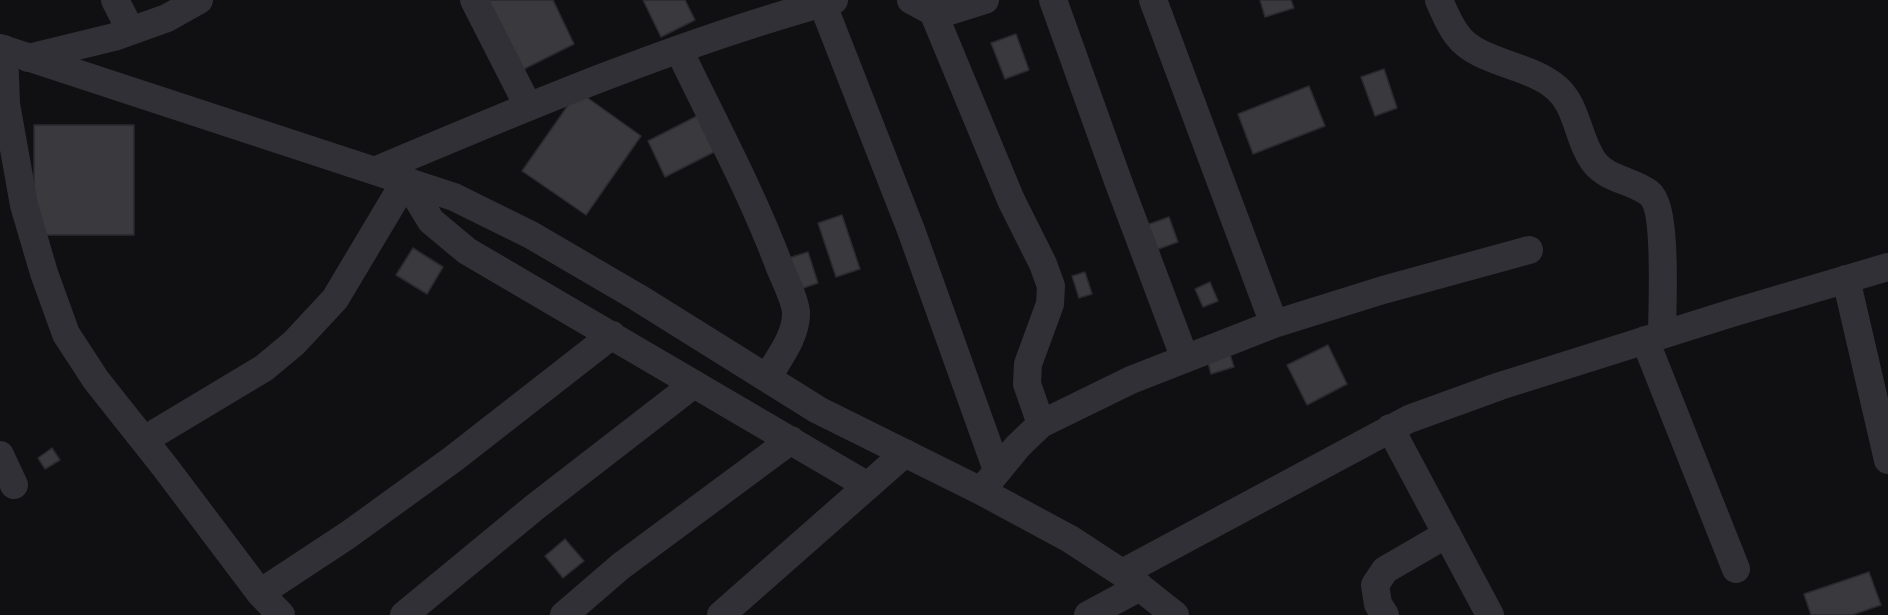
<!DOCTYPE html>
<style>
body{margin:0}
canvas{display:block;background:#100f11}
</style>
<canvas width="1888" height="615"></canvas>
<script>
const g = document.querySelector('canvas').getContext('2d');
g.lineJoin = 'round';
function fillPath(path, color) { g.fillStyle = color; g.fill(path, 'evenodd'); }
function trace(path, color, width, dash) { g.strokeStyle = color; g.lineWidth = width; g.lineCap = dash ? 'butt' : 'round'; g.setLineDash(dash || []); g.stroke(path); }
const building = new Path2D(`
 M482 0H553L574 44 518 72Z
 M643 0H685L695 20 661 37Z
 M1260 0H1291L1294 8 1265 17Z
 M1016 34 1029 70 1005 79 991 43Z
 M1384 69 1397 108 1375 116 1361 77Z
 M1309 86 1325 126 1253 154 1238 114Z
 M578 91 641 136 586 215 522 171Z
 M697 116 714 152 665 177 648 141Z
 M34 125H134V235H34Z
 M842 215 860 269 836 277 818 223Z
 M1169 217 1178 242 1150 252 1141 227Z
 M413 248 443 267 427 294 396 275Z
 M808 252 818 283 792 292 782 260Z
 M1085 272 1092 294 1079 298 1072 276Z
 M1210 282 1218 301 1203 307 1195 289Z
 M1328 345 1347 384 1307 405 1287 365Z
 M1228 348 1234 367 1211 374 1206 355Z
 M52 448 60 460 45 469 38 458Z
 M565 539 584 561 563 578 545 556Z
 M1869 572 1881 605 1852 615H1811L1804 594Z`);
const street = new Path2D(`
 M115 0 131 31
 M474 0 528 106
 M821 0 911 230 997 470
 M911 0 933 12 950 11 985 0
 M1053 0 1118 181 1185 359
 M1153 0 1274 324
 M1439 0C1444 12 1450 26 1458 36 1477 62 1529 65 1554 86 1578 104 1577 139 1594 162 1608 180 1632 180 1649 193 1668 207 1662 309 1662 335
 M933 12 1011 200 1043 264 1051 286 1050 304 1028 364 1027 384 1041 424
 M0 48 454 197 531 235 637 297 818 410 981 491 1070 539 1122 573 1175 615
 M4 49 6 104 24 205 44 273 66 334 96 380 165 467 260 593 281 615
 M679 50C713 121 751 191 779 265 784 278 795 299 796 312 797 336 778 359 767 378
 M28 58 114 37 167 18 199 0
 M377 170C526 107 677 43 834 0
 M1846 279 1888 460
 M1645 340 1736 569
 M1390 428 1490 615
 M144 440 264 368 294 343 335 299 406 180 431 221 467 251 868 486
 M0 455 14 485
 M981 491 1018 446 1041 424 1131 380 1274 324 1383 290 1529 250
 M1122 573 1409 419 1500 386 1732 313 1888 267
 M260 593 348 535 453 459 612 335
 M404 615 535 507 694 384
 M564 615 621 566 791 440
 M721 615 905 453
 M1088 615 1140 587
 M1385 615 1378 604 1375 585 1385 570 1447 534`);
fillPath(building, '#3a393e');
trace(building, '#2a292d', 1.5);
trace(street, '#313036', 28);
</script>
